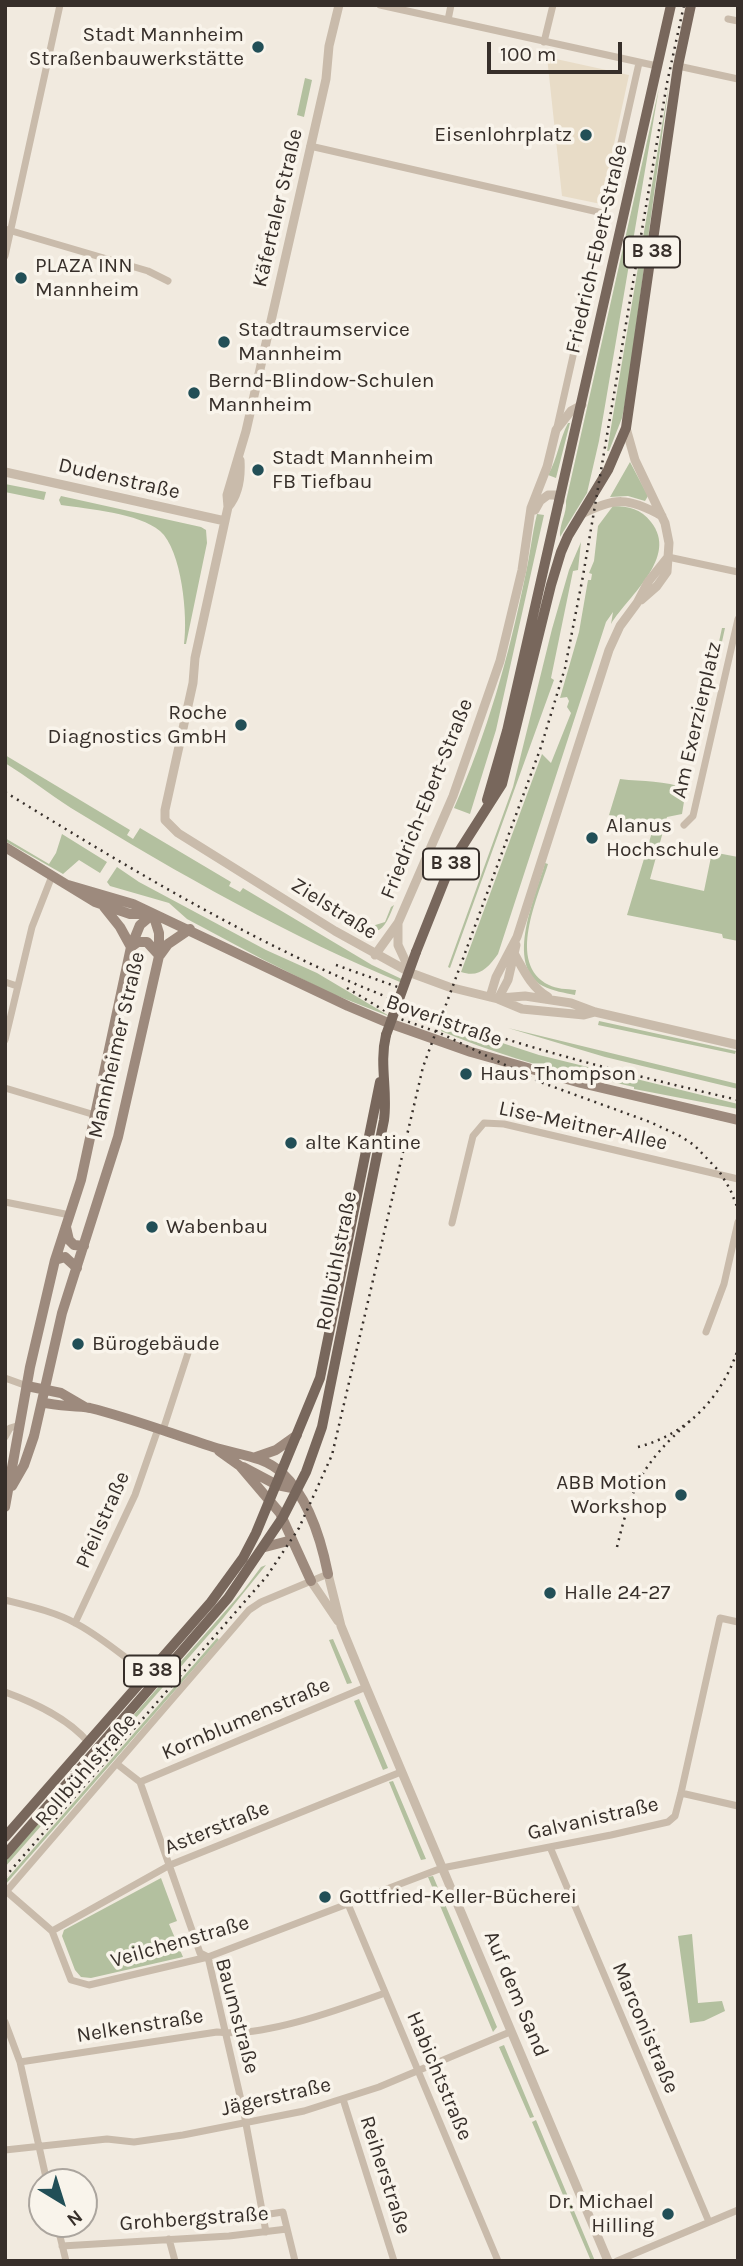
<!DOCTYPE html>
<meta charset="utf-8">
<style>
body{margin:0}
#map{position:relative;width:743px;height:2266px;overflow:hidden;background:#f1eadf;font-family:Karla,sans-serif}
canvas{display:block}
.frame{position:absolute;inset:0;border:7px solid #372f2a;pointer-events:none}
.north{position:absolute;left:28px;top:2168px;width:70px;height:70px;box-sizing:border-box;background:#f9f4eb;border:2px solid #aba59e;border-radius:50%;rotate:142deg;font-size:19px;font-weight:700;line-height:28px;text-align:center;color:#372f2a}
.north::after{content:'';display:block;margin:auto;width:24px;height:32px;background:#224f57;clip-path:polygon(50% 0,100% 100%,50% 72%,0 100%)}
.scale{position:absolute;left:487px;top:42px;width:135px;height:32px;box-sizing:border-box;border:4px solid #372f2a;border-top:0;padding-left:9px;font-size:21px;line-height:24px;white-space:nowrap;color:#372f2a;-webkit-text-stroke:5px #f9f4eb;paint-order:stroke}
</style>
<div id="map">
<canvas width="743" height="2266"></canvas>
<div class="frame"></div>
<div class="north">N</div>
<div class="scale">100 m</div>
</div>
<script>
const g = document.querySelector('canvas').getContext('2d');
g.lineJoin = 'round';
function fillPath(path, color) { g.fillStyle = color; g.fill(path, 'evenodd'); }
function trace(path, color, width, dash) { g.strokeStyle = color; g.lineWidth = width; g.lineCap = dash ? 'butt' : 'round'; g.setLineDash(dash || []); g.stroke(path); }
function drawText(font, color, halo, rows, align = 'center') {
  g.font = font + ' Karla,sans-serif'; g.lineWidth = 7; g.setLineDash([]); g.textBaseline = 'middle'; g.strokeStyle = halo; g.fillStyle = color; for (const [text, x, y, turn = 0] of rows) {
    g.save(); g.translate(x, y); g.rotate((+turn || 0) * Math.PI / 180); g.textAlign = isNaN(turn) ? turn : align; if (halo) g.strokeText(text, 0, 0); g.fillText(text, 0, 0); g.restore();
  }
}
const green = new Path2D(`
 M305 78 312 80 304 117 297 115Z
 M669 84 627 393 622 418 609 451H607Z
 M659 88 599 441 587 493 560 537C559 524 567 514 566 501Z
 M568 423H570L556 478 548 475C558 458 559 440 568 423Z
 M630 462 648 496 645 501 628 496 610 497Z
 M5 484 46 492 44 500 5 492Z
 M61 496 201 527 206 530 207 543 186 644H184C188 617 182 550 160 531 139 513 88 509 61 505L59 500Z
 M613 506C629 506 641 509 651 522 679 557 629 595 611 624L613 612 606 622 498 954C488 968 479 978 461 972L542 754 551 763 571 713 567 707 569 701 567 697 560 698 579 632 588 580H591L592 574 589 573 594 561 598 526Z
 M537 514 544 515 496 730 470 814 454 808C487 734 509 656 525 577 530 556 532 534 537 514Z
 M581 542 578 570 573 571 551 678 554 680 450 968 448 967 513 787 552 629 569 570Z
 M722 628H725L701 738H698Z
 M5 755 130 830 127 835 133 839 140 828 231 882 229 886 240 892 243 888 372 965 408 982 407 985C290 937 179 874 71 808 49 794 28 777 5 763Z
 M620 779C643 782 665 780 686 789L682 814 667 817 650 879 704 891 712 852 738 857V941L723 938 722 934 627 915 653 829 609 815Z
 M62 834 107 862 100 873 79 860 63 874 5 841V838L49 864 56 853Z
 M545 863 548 864C538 898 506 964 549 985 556 989 567 989 576 990L575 995C565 993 553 991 543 986 504 965 536 895 545 863Z
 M117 867 139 882 266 950 317 973 391 1017 330 993 262 959 187 919 169 903 110 886 107 882Z
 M394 905C382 936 377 937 349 920L353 918 369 927 385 922 391 907Z
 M599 1021 736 1051 735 1054 598 1025Z
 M444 1024 539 1055 738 1104V1109L634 1089V1087L595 1078 594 1080C541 1067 491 1052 441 1031Z
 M508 1028 738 1084V1089L605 1057Z
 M266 1565 220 1622 5 1867V1861L243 1591 261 1567Z
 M217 1638 219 1640 5 1885V1881Z
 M333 1639 352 1683 347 1684 329 1640Z
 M359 1699 388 1768 383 1770 354 1701Z
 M393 1781 426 1859 421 1860 389 1782Z
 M433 1876 497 2027 493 2032 428 1877Z
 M161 1878 177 1921 169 1924 183 1957 91 1978 81 1977 75 1970 62 1936 64 1930Z
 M692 1934 698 2003 722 2001 725 2011 704 2021 690 2023 678 1936Z
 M504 2045 534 2117 530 2118 499 2047Z
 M536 2120 595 2261H591L532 2122Z`);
const plaza = new Path2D(`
 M547 57 629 75 601 204 562 196Z`);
const minor = new Path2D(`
 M380 5 657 66
 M728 19 738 21
 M448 20 451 5
 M544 42 553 5
 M678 66 738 79
 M310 146 607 214
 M5 229 148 271 168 281
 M5 256 60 5
 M557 427 639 63
 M668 557 738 572
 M684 825 693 816 738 619
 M5 982 17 986
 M5 1040 32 927 52 876
 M5 1088 95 1115
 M5 1202 70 1215
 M452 1223 473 1136 484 1123 504 1124 738 1179
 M706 1332 724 1284 738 1222
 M5 1378 27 1386
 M163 1430 188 1353
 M5 1437 10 1428 20 1425
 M5 1600C29 1606 56 1612 77 1624 103 1638 125 1658 149 1675
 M75 1623 135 1495 158 1429
 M5 1692C35 1703 68 1718 89 1743
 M117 1764 140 1782 200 1953 208 1957 244 2113 266 2232
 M140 1782 366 1687
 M681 1793 738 1806
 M550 1847 709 2222
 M6 1891 52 1931 71 1980 89 1985 208 1957 442 1868 611 1835 668 1822 675 1816 681 1793 720 1618 738 1622
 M5 1893 249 1610 261 1602 328 1574
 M348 1904 498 2261
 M52 1931 170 1865 401 1772
 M5 2022 20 2062 47 2182
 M20 2062 217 2032C263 2038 341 2009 385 1993
 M343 2099 394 2261
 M5 2150 107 2139 134 2142 183 2135 304 2111 379 2087 510 2032
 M263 2215 283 2212 295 2261
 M57 2224 66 2261
 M169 2239 175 2261
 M62 2246 229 2236 287 2229
 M617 2261 738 2210`);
const tertiary = new Path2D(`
 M339 5 329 46 326 79 246 431 227 495 228 507 195 658 193 683 165 810V820L178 833 335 931 411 973 449 987 498 999 522 1009 584 1015 595 1012
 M626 428 635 460 665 523 669 543 667 572 657 586 641 600
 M5 472 225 521
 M228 507C239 494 241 476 240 460
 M535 510 540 501 548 495H556L560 501
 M580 515C615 497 628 497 662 516
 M398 923V945L410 971
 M375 955 398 923 453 796 500 661 522 570 531 508 547 467 556 430 571 411 582 405
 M515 955C524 971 532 988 548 997
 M490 997 496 977 517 937 609 650 620 626 637 603 648 582 668 557
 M500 998 525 996 571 1003 595 1012 738 1045
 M498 999 508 980 516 945
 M328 1574 341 1626 366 1687 608 2261
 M311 1581 338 1621`);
const secondary = new Path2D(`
 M5 847 95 902 130 914H152
 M68 885 133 904 348 1006 386 1022 471 1052 581 1083 738 1120
 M104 907 120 927 131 947
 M131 947 138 942H147L158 954
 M160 955 168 944 190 929
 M66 1227 69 1240 74 1245 84 1246
 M55 1260 65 1257 77 1268
 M27 1386 61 1393 85 1407
 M42 1402C58 1407 74 1405 90 1408 131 1418 172 1434 213 1447 237 1455 263 1455 282 1473 309 1498 321 1539 328 1574
 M219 1451 240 1466 280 1513 311 1581
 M256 1457 276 1450 297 1435
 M243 1467 277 1485 297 1489
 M12 1486 24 1465 34 1436 62 1313 118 1137 159 956V933L153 914
 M5 1507 30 1367 55 1260 81 1180 131 947 140 925 153 914
 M265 1547 292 1540`);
const primary = new Path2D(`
 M487 800 507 731 671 5
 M416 952 451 864 502 784 551 585 561 552 568 536 608 470 626 428 678 66 691 5
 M5 1837 211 1602 243 1558 256 1533 320 1378 380 1082
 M5 1855 228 1598 283 1517 306 1472 322 1427 384 1120C388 1091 379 1064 386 1035`);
const rail = new Path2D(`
 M5 792C129 868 252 943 387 997 501 1043 619 1072 738 1100
 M336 965 406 990
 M347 988 395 1017 440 1033 540 1082 650 1122 680 1136 694 1145 719 1171 730 1189 738 1209
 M638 1447C688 1434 722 1397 738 1349
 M617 1547C632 1485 642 1464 690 1421
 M5 1877 267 1576 299 1528 332 1455 423 1067 541 747 565 668 583 576 667 83 684 5`);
const primaryBridge = new Path2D(`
 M386 1035 416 952`);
const markers = [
 [258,47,7,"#224f57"],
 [586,135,7,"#224f57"],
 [21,278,7,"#224f57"],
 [224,342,7,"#224f57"],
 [194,393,7,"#224f57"],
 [258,470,7,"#224f57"],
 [241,725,7,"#224f57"],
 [592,838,7,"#224f57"],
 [466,1074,7,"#224f57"],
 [291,1143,7,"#224f57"],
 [152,1227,7,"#224f57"],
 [78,1344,7,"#224f57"],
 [681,1495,7,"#224f57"],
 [550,1593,7,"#224f57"],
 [325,1897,7,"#224f57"],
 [668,2214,7,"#224f57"]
];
const shields = [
 [652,252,56],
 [451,864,56],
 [152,1671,56]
];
const shieldNames = [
 ["B 38",652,252],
 ["B 38",451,864],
 ["B 38",152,1671]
];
const poiNames = [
 ["Stadt Mannheim",244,35,"right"],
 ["Straßenbauwerkstätte",244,59,"right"],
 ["Eisenlohrplatz",572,135,"right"],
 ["PLAZA INN",35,266],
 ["Mannheim",35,290],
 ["Stadtraumservice",238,330],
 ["Mannheim",238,354],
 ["Bernd-Blindow-Schulen",208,381],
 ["Mannheim",208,405],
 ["Stadt Mannheim",272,458],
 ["FB Tiefbau",272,482],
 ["Roche",227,713,"right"],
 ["Diagnostics GmbH",227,737,"right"],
 ["Alanus",606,826],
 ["Hochschule",606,850],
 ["Haus Thompson",480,1074],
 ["alte Kantine",305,1143],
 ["Wabenbau",166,1227],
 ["Bürogebäude",92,1344],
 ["ABB Motion",667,1483,"right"],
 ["Workshop",667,1507,"right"],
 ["Halle 24-27",564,1593],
 ["Gottfried-Keller-Bücherei",339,1897],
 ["Dr. Michael",654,2202,"right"],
 ["Hilling",654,2226,"right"]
];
const streetNames = [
 ["Käfertaler Straße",278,208,-77],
 ["Friedrich-Ebert-Straße",597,249,-77],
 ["Dudenstraße",119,479,13],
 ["Am Exerzierplatz",697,720,-77],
 ["Friedrich-Ebert-Straße",427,799,-68],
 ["Zielstraße",334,909,32],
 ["Boveristraße",444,1021,19],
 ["Mannheimer Straße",117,1045,-77],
 ["Lise-Meitner-Allee",583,1126,12],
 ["Rollbühlstraße",337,1261,-79],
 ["Pfeilstraße",103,1520,-66],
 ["Kornblumenstraße",246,1719,-23],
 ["Rollbühlstraße",86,1770,-49],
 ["Galvanistraße",593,1819,-13],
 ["Asterstraße",217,1828,-22],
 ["Veilchenstraße",180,1942,-16],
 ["Auf dem Sand",516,1994,67],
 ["Baumstraße",237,2016,75],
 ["Nelkenstraße",140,2026,-9],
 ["Marconistraße",645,2028,67],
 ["Habichtstraße",439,2076,67],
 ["Jägerstraße",276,2097,-13],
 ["Reiherstraße",385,2175,72],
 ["Grohbergstraße",194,2219,-4]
];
fillPath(green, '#b3c09f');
fillPath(plaza, '#e8dcc7');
trace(minor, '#c9bbab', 7);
trace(tertiary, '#c9bbab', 9);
trace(secondary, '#9d8a7d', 10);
trace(primary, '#78675c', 10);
trace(rail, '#372f2a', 2.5, [2, 5]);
trace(primaryBridge, '#78675c', 10);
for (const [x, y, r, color] of markers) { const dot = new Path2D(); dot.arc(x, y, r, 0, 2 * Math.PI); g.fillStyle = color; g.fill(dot); trace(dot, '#f9f4eb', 2.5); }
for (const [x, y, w] of shields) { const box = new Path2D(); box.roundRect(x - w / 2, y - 15.5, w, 31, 5); g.fillStyle = '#f9f4eb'; g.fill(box); trace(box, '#372f2a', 2); }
drawText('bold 19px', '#372f2a', null, shieldNames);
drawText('21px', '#372f2a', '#f9f4eb', poiNames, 'left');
drawText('21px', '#372f2a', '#f9f4eb', streetNames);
</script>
